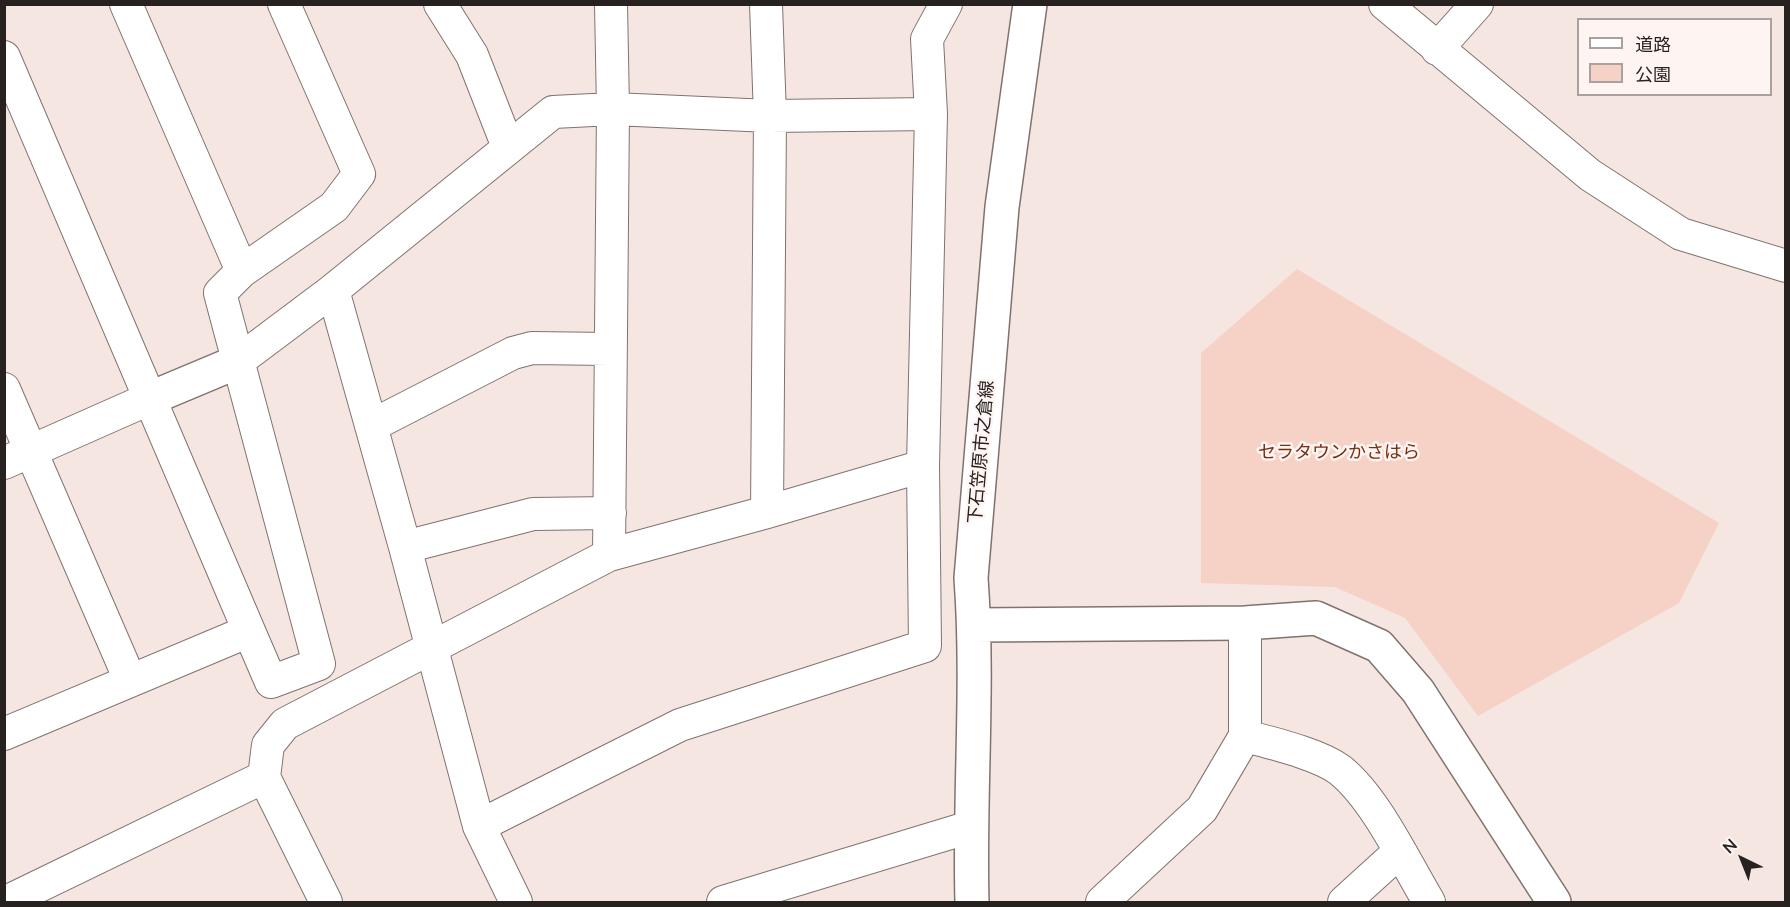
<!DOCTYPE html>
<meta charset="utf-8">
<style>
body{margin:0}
#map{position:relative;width:1790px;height:907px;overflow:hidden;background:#f5e6e1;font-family:Lato,"Noto Sans JP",sans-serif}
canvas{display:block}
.frame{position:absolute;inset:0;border:6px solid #272220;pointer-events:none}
.legend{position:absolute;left:1577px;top:18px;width:195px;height:78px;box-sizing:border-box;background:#fef5f2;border:2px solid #a8a19e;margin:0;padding:8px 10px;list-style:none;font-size:18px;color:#272220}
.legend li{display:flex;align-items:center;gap:12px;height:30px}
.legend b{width:30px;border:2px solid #a8a19e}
.north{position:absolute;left:1712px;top:829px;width:60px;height:60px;-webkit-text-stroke:4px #fef5f2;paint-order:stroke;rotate:317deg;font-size:16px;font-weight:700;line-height:24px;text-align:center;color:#272220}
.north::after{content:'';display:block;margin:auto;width:21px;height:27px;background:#272220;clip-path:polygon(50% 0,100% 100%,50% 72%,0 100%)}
</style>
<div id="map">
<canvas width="1790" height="907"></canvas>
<div class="frame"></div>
<ul class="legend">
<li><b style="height:8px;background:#fff"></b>道路</li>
<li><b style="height:16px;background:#f6d1c5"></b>公園</li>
</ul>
<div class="north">N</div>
</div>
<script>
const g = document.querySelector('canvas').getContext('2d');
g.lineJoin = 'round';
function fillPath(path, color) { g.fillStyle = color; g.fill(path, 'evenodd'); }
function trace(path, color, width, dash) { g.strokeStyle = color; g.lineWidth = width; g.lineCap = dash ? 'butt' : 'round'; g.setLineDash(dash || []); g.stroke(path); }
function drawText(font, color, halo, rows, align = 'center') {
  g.font = font + ' Lato,"Noto Sans JP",sans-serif'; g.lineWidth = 5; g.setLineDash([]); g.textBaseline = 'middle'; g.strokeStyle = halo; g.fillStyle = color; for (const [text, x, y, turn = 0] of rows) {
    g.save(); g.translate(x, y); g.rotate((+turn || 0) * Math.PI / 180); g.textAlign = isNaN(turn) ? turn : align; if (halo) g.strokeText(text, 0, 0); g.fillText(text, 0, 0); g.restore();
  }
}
const green = new Path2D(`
 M1297 269 1719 523 1679 603 1478 716 1405 618 1335 587 1201 583V353Z`);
const street = new Path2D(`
 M440 4 472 55 508 147
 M766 4 770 116 767 512
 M1385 4 1590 175 1681 234 1786 266
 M1437 49 1477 4
 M4 57 249 631
 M242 271 334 207 359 174 284 4
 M333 290 405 547 479 826 516 902
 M237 362 333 290 553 112 613 109 770 116 931 114
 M4 389 130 680
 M371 426 513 353 532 348 609 349
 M4 463 151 398
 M405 547 533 514 610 513
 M609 555 613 109 611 4
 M4 734 249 631 271 682 319 664 220 293 242 271 126 4
 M1245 736C1271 743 1319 754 1340 770 1376 799 1405 862 1429 902
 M479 826 680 725 925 646 923 466
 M6 902 264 777
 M326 902 264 777 268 745 285 724 609 555 767 512 923 466 931 114 927 39 946 4
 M723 902 970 827
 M1102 902 1202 809 1245 736V623
 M1344 902 1399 852`);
const secondary = new Path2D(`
 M151 398 237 362
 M974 625 1245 623 1316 618 1379 646 1418 691 1554 902
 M972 902C969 795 979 686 971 578L1002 207 1030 4`);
const streetNames = [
 ["下石笠原市之倉線",981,452,-85]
];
const parkNames = [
 ["セラタウンかさはら",1339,452]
];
fillPath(green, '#f6d1c5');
trace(street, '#80736e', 34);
trace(secondary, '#80736e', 36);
trace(street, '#fff', 32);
trace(secondary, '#fff', 33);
drawText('18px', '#272220', '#fef5f2', streetNames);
drawText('18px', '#7b2d10', '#fef5f2', parkNames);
</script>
